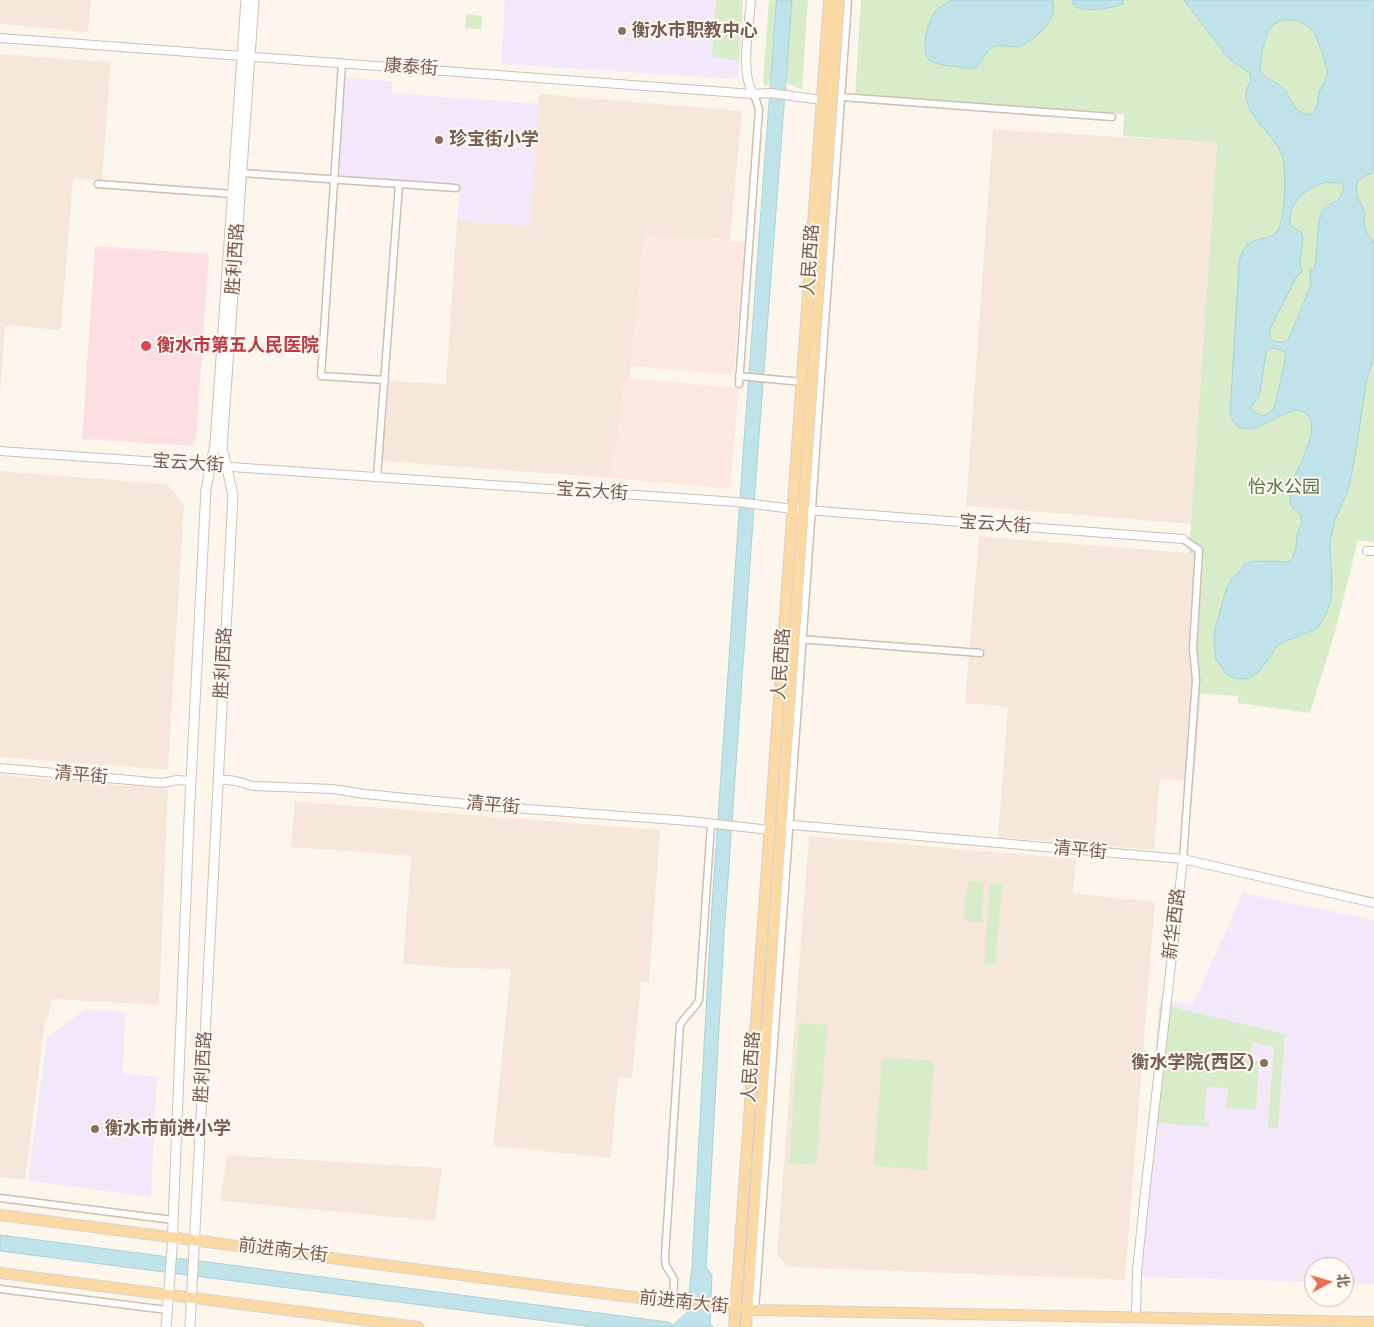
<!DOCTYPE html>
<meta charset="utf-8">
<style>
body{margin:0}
#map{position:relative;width:1374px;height:1327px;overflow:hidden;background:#fdf6ec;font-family:"DM Sans","Noto Sans SC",sans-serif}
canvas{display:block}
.north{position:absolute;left:1304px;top:1257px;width:50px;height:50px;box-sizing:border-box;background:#fffaf3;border:1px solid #cabbb1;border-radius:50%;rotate:84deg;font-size:14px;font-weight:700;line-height:20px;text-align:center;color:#7a5c4d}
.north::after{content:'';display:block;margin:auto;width:18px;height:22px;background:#e76f51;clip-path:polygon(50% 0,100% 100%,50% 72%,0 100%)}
</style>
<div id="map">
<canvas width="1374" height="1327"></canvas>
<div class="north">北</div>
</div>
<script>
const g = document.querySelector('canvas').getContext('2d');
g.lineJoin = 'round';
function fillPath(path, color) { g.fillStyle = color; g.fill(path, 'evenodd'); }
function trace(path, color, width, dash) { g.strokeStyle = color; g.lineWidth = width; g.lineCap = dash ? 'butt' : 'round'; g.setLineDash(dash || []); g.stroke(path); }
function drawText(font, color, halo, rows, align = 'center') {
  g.font = font + ' "DM Sans","Noto Sans SC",sans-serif'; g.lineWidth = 4; g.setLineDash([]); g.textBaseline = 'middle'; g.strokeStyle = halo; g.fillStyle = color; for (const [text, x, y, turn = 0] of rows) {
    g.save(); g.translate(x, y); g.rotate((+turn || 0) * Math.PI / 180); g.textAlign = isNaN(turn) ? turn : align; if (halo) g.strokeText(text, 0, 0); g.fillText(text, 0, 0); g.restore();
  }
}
const residential = new Path2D(`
 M0 0H91L88 32 0 24Z
 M0 54 111 62 102 180 73 178 61 330 5 325 0 395Z
 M539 94 742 111 730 240 644 235 630 378H624L618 445H613L610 478 382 461 388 381 446 384 457 220 530 226Z
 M993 129 1217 143 1191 524 966 506Z
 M0 471 167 484 184 505 168 770 0 757Z
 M979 536 1189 553 1204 560 1192 693 1201 694 1194 781 1160 779 1154 850 998 837 1008 707 965 703Z
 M0 775 168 789 159 1005 52 999 49 1013 45 1022 25 1180 0 1177Z
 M295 801 660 830 649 983 641 982 632 1079 618 1077 611 1158 493 1146 511 969 458 968 403 964 411 856 291 847Z
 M809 836 1076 859 1073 893 1155 902 1125 1280 788 1267 777 1254Z
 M227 1155 442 1168 435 1221 220 1201Z`);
const commercial = new Path2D(`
 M644 234 745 242 733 375 631 366Z
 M624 378 739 388 730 489 610 478 613 445H618Z`);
const education = new Path2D(`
 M505 0H743L738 79 501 64Z
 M346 78 392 81V93L539 104 530 226 457 220 459 185 338 176Z
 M1243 893 1374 920V1284L1344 1283V1267H1314V1282L1135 1277 1160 1000 1193 1004Z
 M85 1009 125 1012 123 1074 157 1076 151 1197 28 1181 47 1037Z`);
const medical = new Path2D(`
 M95 246 209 254 196 439 193 446 82 439Z`);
const green = new Path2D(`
 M716 0H743L739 61 712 56Z
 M769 0H777L771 79 768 86H765L763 82Z
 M792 0H808L802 89 786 83Z
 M861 0H1374V542L1358 540 1335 632 1310 713 1238 703V696L1192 693 1204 560 1189 553 1217 143 1123 136 1124 114 855 95Z
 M466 14 482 16 481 29 465 28Z
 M968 881 984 882 981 922 964 920Z
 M990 883 1002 884 995 965 984 964Z
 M1160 1004 1285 1034 1278 1128 1268 1127 1274 1047 1252 1042 1250 1061H1259L1256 1110 1226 1108 1228 1088 1207 1087 1204 1122 1209 1123V1127L1149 1122Z
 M799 1023 827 1025 816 1165 789 1163Z
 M882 1057 934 1061 926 1170 874 1166Z`);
const water = new Path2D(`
 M777 0H792L758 449 724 936 706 1267 712 1275 710 1325 714 1327H593L0 1251V1235L668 1322 673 1325 687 1312 692 1266 711 920 744 441Z
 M950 0H1053C1053 5 1054 14 1051 19 1046 29 1026 47 1015 47 1008 47 999 43 992 47 983 53 983 66 972 69 962 67 937 66 929 60 920 53 928 20 935 12 939 7 946 5 950 0Z
 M1072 0H1123V4C1109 9 1089 12 1075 7Z
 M1184 0H1374V172L1358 180 1356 192 1365 214 1364 222 1367 234 1374 243V358L1367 378 1355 456 1349 487 1335 520 1330 542 1332 582 1331 600 1327 612 1318 628 1300 636 1288 640 1278 645 1258 673 1249 678 1239 679 1227 675 1216 659 1214 646 1215 629 1225 593 1229 583 1245 564 1256 561 1286 562 1291 560 1296 549 1297 534 1302 521 1301 516C1299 513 1295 511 1293 508 1278 485 1323 441 1309 417 1292 391 1246 456 1230 415L1239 262C1243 245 1248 242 1264 238 1268 237 1272 236 1275 234 1286 224 1286 174 1283 159 1277 133 1231 108 1251 81L1250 73 1230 60ZM1283 20C1312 18 1317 36 1324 59 1325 64 1328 69 1327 75 1326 82 1321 86 1319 92 1317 101 1319 107 1311 114 1293 117 1292 95 1281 86 1273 80 1264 80 1260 69 1260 59 1265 33 1272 26 1275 23 1279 22 1283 20ZM1329 182 1341 183 1343 185C1343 209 1326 198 1321 214 1316 229 1318 249 1315 265L1314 269 1310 270 1311 285 1288 340 1283 342 1273 341 1270 337V329L1296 278 1302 272 1300 262 1303 239 1302 233 1291 226C1284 205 1310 184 1329 182ZM1271 348 1281 350 1285 352V360L1275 406 1269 414 1262 416 1253 411 1251 407 1258 398 1260 392 1266 353 1267 350Z`);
const minor = new Path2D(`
 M342 63 321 376 385 380
 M841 97 1112 117
 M242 173 456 188
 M98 184 232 194
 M739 376 802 382
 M739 384 759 109 756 100 753 94
 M377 477 399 184
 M799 639 980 653
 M1183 859 1196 680 1193 648 1199 550 1183 539
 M0 1198 173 1220
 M0 1289 167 1310
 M673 1302 674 1279 666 1266 665 1257 680 1025C686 1015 694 1010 699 1000L711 824
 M755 1310 848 0`);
const tertiary = new Path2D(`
 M751 0C749 26 740 72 753 94
 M0 38 753 94 770 93 822 100
 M0 451 737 502 793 509 1183 539
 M1367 551H1374
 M0 768 162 783 177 780 191 781
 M218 779 236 781 253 786 333 789 365 794 487 806 689 821 770 830
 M781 824 1183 859 1374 903
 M1136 1317 1137 1271 1144 1202 1183 859`);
const secondary = new Path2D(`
 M166 1327 172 1249 189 820 206 489 215 444 246 0
 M190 1327 233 495 222 447 254 0`);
const primary = new Path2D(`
 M0 1215 568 1289 690 1304 755 1310 1374 1322
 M0 1273 418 1327
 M734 1327 829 0
 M746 1327 839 0`);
const markers = [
 [622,31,5,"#8d6e63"],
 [439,140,5,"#8d6e63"],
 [146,346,6,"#e0444e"],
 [1264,1063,5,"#8d6e63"],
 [95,1129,5,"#8d6e63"]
];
const educationNames = [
 ["衡水市职教中心",632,31],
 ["珍宝街小学",449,140],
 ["衡水学院(西区)",1254,1063,"right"],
 ["衡水市前进小学",105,1129]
];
const streetNames = [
 ["康泰街",411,68,4],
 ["胜利西路",236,259,-86],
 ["人民西路",811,260,-86],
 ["宝云大街",188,464,4],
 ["宝云大街",592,492,4],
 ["宝云大街",995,525,4],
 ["胜利西路",224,663,-87],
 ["人民西路",782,664,-86],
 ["清平街",81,776,5],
 ["清平街",493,806,5],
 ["清平街",1080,851,5],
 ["新华西路",1175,924,-83],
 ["胜利西路",204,1067,-87],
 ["人民西路",752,1067,-86],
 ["前进南大街",283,1251,7],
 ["前进南大街",684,1303,6]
];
const healthNames = [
 ["衡水市第五人民医院",157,346]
];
const parkNames = [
 ["怡水公园",1284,488]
];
fillPath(residential, '#f5e8da');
fillPath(commercial, '#fde8e0');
fillPath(education, '#f3e8fa');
fillPath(medical, '#fbdfe3');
fillPath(green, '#d8ecc9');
fillPath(water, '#bfe3e8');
trace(water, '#a5d3da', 1);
trace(minor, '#d1beb0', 9);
trace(tertiary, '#d1beb0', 10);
trace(secondary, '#d6c0b0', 11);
trace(primary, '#dad1cd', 12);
trace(minor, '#fff', 6);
trace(tertiary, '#fff', 8);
trace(secondary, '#fff', 9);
trace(primary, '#fbd9a5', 10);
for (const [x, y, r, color] of markers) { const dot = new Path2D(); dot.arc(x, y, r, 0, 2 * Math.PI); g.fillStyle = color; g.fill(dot); trace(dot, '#fffaf3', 2); }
drawText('bold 18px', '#785e54', '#fffaf3', educationNames, 'left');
drawText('18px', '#7a5c4d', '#fffaf3', streetNames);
drawText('bold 18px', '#be3a42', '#fffaf3', healthNames, 'left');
drawText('18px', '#537a41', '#fffaf3', parkNames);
</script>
